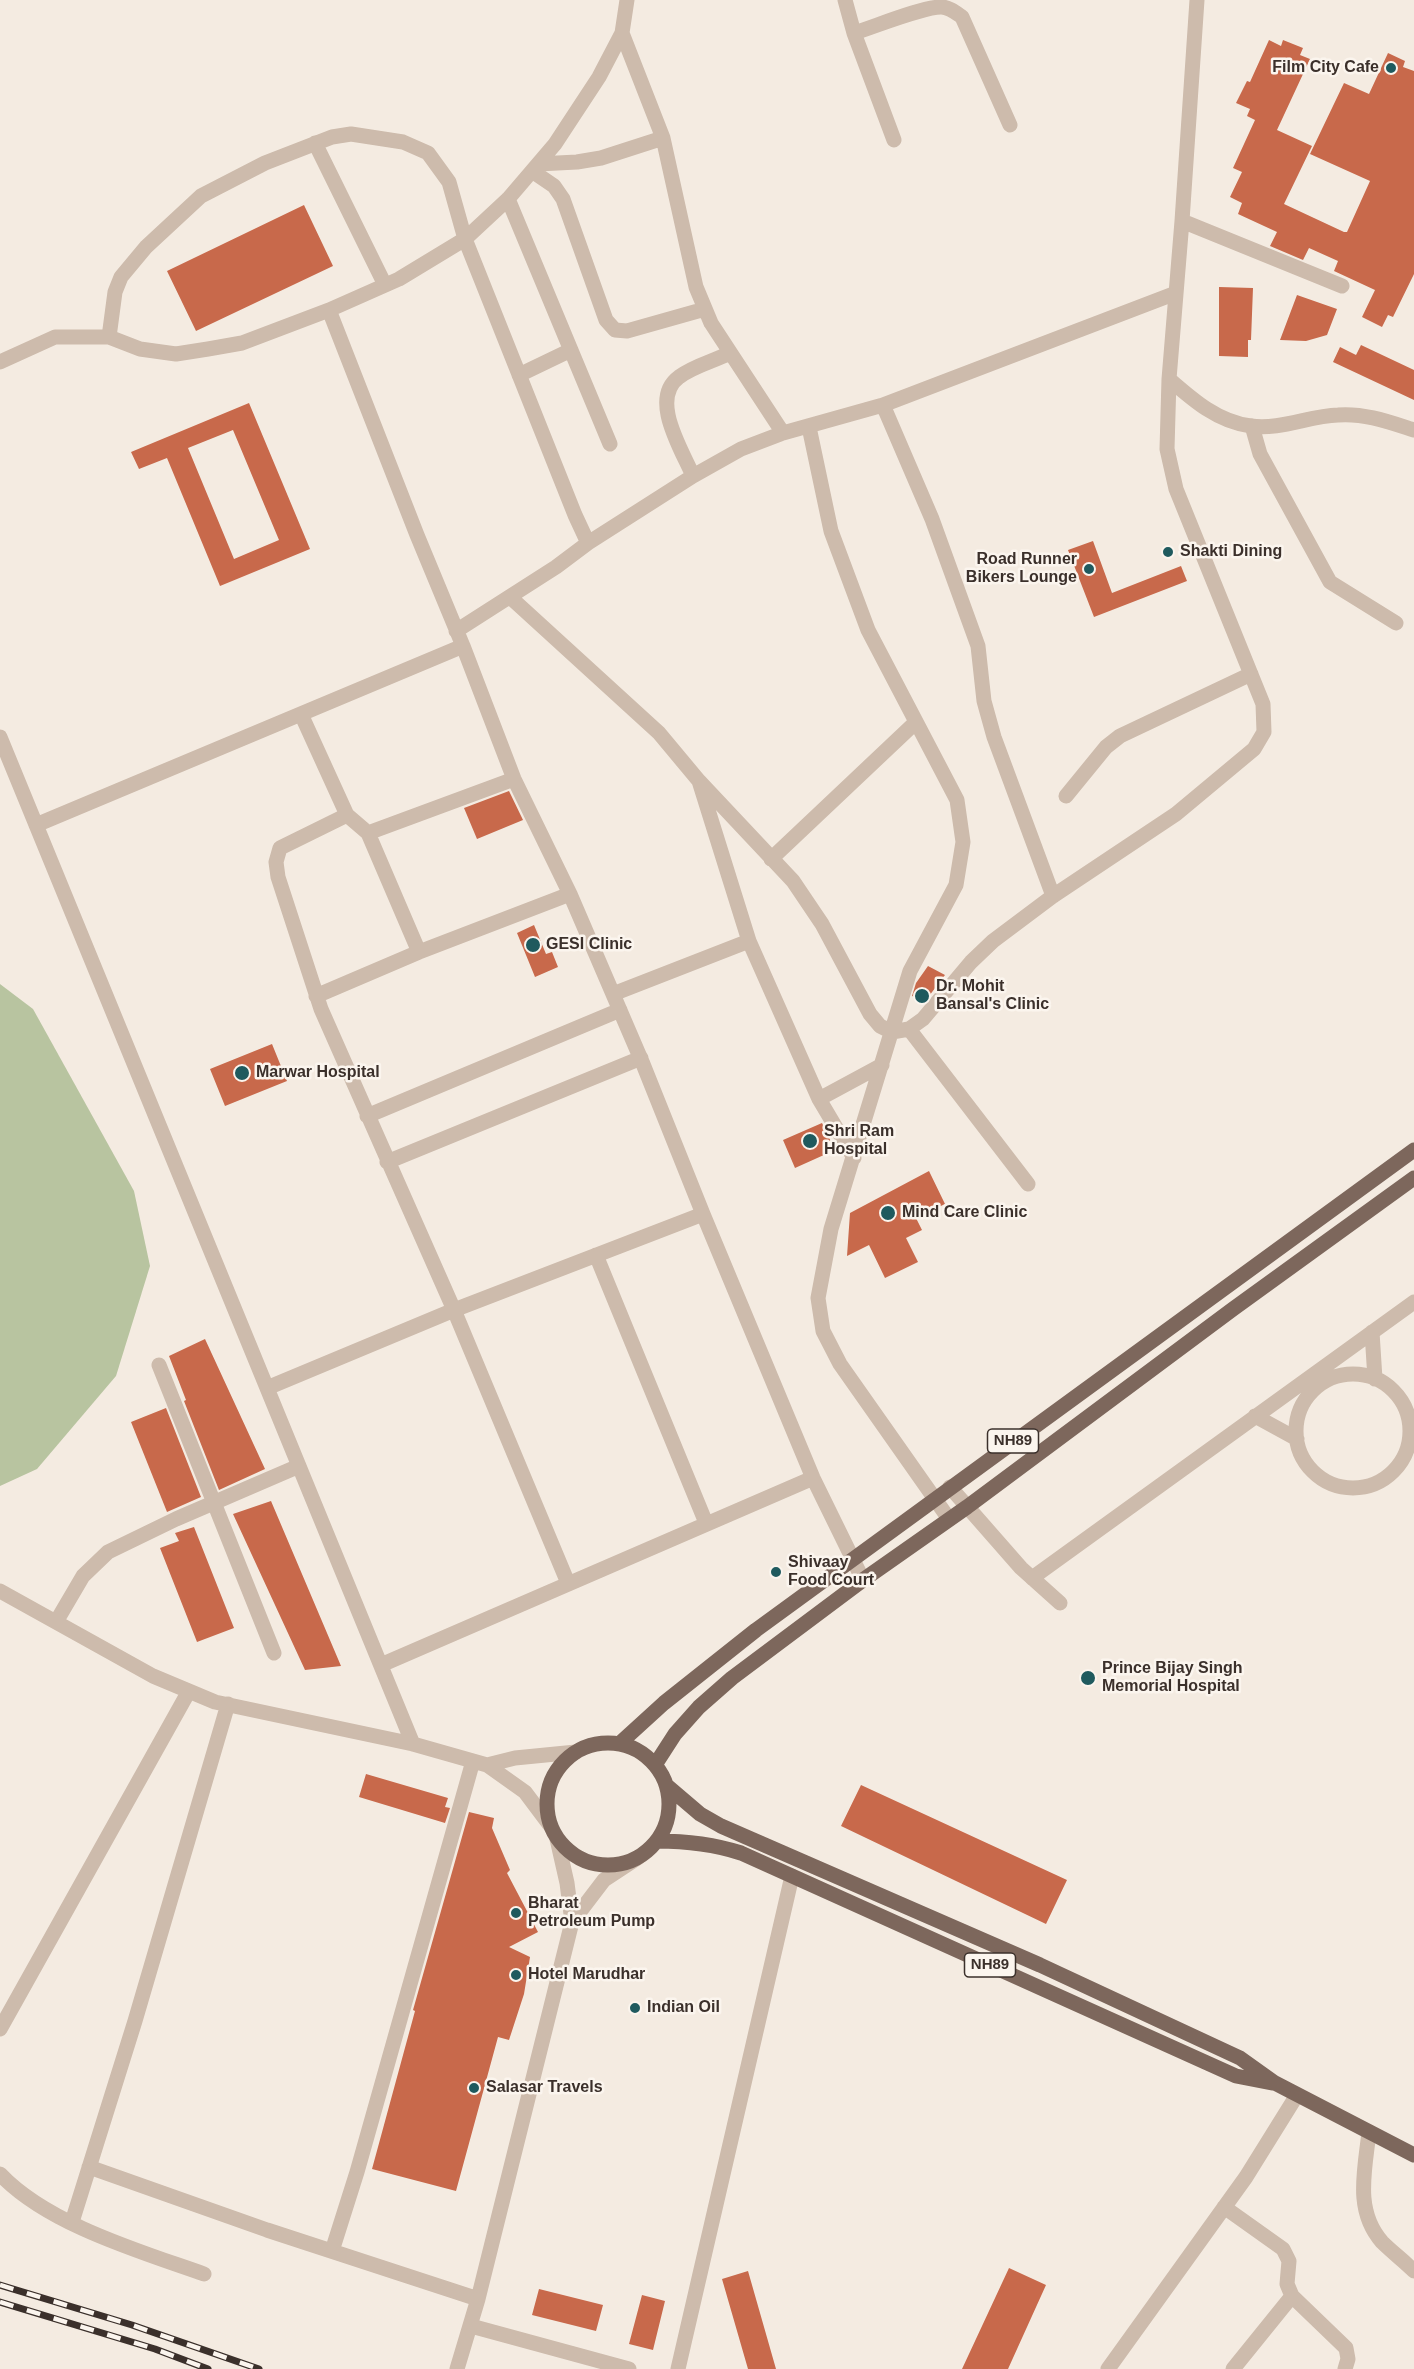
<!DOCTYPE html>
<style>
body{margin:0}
canvas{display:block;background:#f4ebe1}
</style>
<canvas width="1414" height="2369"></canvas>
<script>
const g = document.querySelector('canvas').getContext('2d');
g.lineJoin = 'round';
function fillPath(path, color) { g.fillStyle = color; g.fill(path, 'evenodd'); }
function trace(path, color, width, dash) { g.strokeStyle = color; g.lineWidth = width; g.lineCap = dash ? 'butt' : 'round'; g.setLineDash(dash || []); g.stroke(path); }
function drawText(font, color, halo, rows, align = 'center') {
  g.font = font + ' Helvetica,sans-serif'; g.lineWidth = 5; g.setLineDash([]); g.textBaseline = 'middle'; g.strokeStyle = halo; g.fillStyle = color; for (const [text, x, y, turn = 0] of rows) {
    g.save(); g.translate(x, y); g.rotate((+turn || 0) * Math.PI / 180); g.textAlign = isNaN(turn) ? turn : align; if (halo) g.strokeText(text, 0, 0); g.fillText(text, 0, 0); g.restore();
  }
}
const green = new Path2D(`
 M0 984 33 1009 134 1191 150 1266 116 1376 37 1469 0 1486Z`);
const building = new Path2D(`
 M1269 40 1281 46 1283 40 1303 48 1300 55 1310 59 1277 130 1312 146 1284 204 1344 232H1347L1370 181 1310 154 1344 83 1369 94 1388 53 1405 61 1403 67 1414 71V274L1393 317 1388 315 1382 327 1362 317 1375 290 1334 271 1338 261 1309 248 1303 260 1270 246 1277 232 1238 214 1242 203 1230 197 1242 172 1233 168 1255 120 1247 116 1250 109 1236 103 1247 81 1250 82Z
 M304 205 333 266 196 331 167 271Z
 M1219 287 1253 288 1251 340H1248V357L1219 356Z
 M1297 295 1337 309 1327 335 1306 341 1280 340Z
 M1361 345 1414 370V400L1333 362 1340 347 1356 355Z
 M249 403 310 549 220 586 167 458 139 469 131 452ZM233 430 279 540 234 559 188 448Z
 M1093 541 1112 593 1181 566 1187 581 1094 617 1068 550Z
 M509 791 523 820 477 839 464 808Z
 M534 925 546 954 552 952 558 967 535 977 517 933Z
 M928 966 945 975 926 1000 912 996 916 983Z
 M272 1044 287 1081 225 1106 210 1069Z
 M822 1123 835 1150 795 1168 783 1140Z
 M929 1171 945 1204 916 1218 922 1230 906 1238 918 1262 885 1278 869 1245 847 1256 850 1213Z
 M205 1339 265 1469 219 1490 184 1401 186 1400 169 1356Z
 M166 1408 201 1497 167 1512 131 1422Z
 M271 1501 341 1666 305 1670 233 1514Z
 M194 1527 234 1628 197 1642 160 1548 179 1541 175 1533Z
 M366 1774 448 1798 445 1807 450 1808 445 1823 359 1797Z
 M861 1785 1067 1880 1046 1924 841 1826Z
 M469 1812 494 1818 492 1828 510 1870 507 1873 538 1932 509 1947 530 1957 524 1994 509 2040 498 2037 456 2191 372 2169 415 2011 413 2010Z
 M1009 2268 1046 2285 1008 2369H962Z
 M748 2271 776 2369H748L722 2279Z
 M539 2289 603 2305 596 2331 532 2315Z
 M642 2295 665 2301 653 2350 629 2344Z`);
const minor = new Path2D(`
 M845 0 854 33 894 140
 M622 33 663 138 696 287 711 323 783 433
 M854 33C874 27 922 7 941 7 949 7 955 12 962 17L1010 125
 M315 143 385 285
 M538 164 577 162 601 158 663 138
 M532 171 554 186 563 199 606 320 615 330 627 331 705 309
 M508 199 610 444
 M1182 221 1342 286
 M329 310 399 279 465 239 508 199 555 144 599 77 622 33 627 0
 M109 337 115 292 121 277 146 247 201 196 265 163 332 137 351 134 403 142 428 153 449 182 465 239 575 515 588 543 556 567 456 631
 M0 362 55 337H109L140 349 176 354 208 349 242 343 329 310 417 535 463 646 36 825
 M519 375 571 350
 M1169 379C1193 400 1218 422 1251 426 1280 430 1309 416 1338 415 1365 413 1389 422 1414 430
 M883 405 932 519 978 646 984 701 994 737 1053 896
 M1252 426 1260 454 1330 582 1396 623
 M809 427 831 531 868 630 957 800 963 842 956 885 910 971 831 1229 818 1298 823 1331 840 1364 949 1519
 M693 476C682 450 649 399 679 377 693 366 714 361 730 353
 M588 543 693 476 741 449 783 433 883 405 1176 293
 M510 597 659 733 699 781 749 941 819 1099 854 1158
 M463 646 514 779 570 894 643 1064 703 1214 813 1478 863 1580
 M301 714 347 815 368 833
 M0 737 413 1744
 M699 781 793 881 822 924 870 1014 880 1026 892 1032 909 1029 923 1019 971 962 993 941 1053 896 1176 814 1254 749 1264 732 1263 704 1176 489 1167 449 1169 379 1182 221 1197 0
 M1066 796 1106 747 1120 736 1251 674
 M347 815 280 848 276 862 278 877 321 1009 454 1310 568 1583
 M771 859 916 722
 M419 952 368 833 514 779
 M613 994 749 941
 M316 996 419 952 570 894
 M909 1029 1028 1184
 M819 1099 882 1065
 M367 1116 620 1010
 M387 1162 641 1058
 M596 1255 706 1523
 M1372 1332 1375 1379
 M159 1365 274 1653
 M1296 1431a57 57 0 1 1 114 0a57 57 0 1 1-114 0Z
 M267 1388 454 1310 703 1214
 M1255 1416 1297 1439
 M950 1487 1021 1568 1060 1603
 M1032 1578 1414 1302
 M0 1591 153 1676 215 1702 413 1744 487 1765 525 1792 549 1824
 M56 1622 83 1576 108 1552 176 1519 299 1466
 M381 1665 813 1478
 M487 1765 515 1758 576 1752
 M572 1922 604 1880 639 1857
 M0 2029 189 1691
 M1369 2132C1365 2170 1354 2210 1382 2242 1392 2252 1404 2261 1414 2271
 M89 2167 267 2230 478 2299
 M0 2174C47 2224 139 2251 204 2274
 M1224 2207 1283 2249 1289 2261 1287 2284 1292 2296 1346 2348 1348 2359 1345 2369
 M72 2222 135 2021 228 1704
 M332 2251 357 2172 473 1761
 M471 2326 629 2369
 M457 2369 478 2299 572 1922 567 1883 557 1839
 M678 2369 792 1876
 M1108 2369 1246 2177 1297 2095
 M1233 2369 1292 2296`);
const major = new Path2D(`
 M547 1804a61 61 0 1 1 122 0a61 61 0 1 1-122 0Z
 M619 1744 664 1703 756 1630 1414 1150
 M655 1765 675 1734 699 1707 732 1678 863 1580 967 1507 1233 1309 1414 1178
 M666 1785 700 1814 721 1826 1040 1965 1240 2058 1275 2083 1414 2155
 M657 1841C686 1841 713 1844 741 1853L1236 2076 1272 2083`);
const rail = new Path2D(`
 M0 2285 132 2325 259 2369
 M0 2302 155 2349 208 2369`);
const markers = [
 [1391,68,6,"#1f5a5e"],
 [1168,552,6,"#1f5a5e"],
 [1089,569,6,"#1f5a5e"],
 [533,945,8,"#1f5a5e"],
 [922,996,8,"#1f5a5e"],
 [242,1073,8,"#1f5a5e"],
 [810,1141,8,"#1f5a5e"],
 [888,1213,8,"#1f5a5e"],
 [776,1572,6,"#1f5a5e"],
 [1088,1678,8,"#1f5a5e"],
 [516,1913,6,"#1f5a5e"],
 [516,1975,6,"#1f5a5e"],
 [635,2008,6,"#1f5a5e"],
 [474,2088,6,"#1f5a5e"]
];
const shields = [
 [1013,1441,51],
 [990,1965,51]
];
const shieldNames = [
 ["NH89",1013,1441],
 ["NH89",990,1965]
];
const poiNames = [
 ["Film City Cafe",1379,68,"right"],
 ["Shakti Dining",1180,552],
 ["Road Runner",1077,560,"right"],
 ["Bikers Lounge",1077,578,"right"],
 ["GESI Clinic",546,945],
 ["Dr. Mohit",936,987],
 ["Bansal's Clinic",936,1005],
 ["Marwar Hospital",256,1073],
 ["Shri Ram",824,1132],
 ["Hospital",824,1150],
 ["Mind Care Clinic",902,1213],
 ["Shivaay",788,1563],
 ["Food Court",788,1581],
 ["Prince Bijay Singh",1102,1669],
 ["Memorial Hospital",1102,1687],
 ["Bharat",528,1904],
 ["Petroleum Pump",528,1922],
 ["Hotel Marudhar",528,1975],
 ["Indian Oil",647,2008],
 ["Salasar Travels",486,2088]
];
fillPath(green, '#b8c4a0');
fillPath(building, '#c8694b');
trace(minor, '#cdbbac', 15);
trace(major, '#7d675c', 15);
trace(rail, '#3b302b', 7);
trace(rail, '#fbf5ee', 4.5, [14]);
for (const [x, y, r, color] of markers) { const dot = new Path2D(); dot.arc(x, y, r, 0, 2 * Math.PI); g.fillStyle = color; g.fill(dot); trace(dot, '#fbf5ee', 2); }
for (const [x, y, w] of shields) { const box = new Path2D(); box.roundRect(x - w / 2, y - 12, w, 24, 4.5); g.fillStyle = '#fbf5ee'; g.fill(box); trace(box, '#3b302b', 1.5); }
drawText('bold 15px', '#3b302b', null, shieldNames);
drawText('bold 16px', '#3b302b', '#fbf5ee', poiNames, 'left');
</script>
